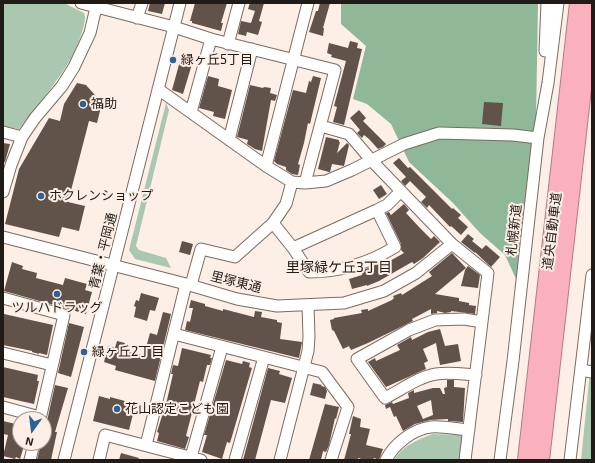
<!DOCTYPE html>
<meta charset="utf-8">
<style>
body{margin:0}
#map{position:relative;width:595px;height:463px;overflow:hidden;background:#fdeee6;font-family:"Exo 2",sans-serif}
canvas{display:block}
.frame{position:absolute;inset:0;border:4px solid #211b17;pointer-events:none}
.north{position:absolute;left:12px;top:411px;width:40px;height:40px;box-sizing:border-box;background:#fdeee6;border:1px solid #a59a93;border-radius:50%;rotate:194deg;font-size:11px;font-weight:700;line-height:16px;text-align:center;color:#211b17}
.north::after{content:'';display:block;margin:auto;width:14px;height:18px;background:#2a6199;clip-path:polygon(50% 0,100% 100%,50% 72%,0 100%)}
</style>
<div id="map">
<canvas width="595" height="463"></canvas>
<div class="frame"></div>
<div class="north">N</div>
</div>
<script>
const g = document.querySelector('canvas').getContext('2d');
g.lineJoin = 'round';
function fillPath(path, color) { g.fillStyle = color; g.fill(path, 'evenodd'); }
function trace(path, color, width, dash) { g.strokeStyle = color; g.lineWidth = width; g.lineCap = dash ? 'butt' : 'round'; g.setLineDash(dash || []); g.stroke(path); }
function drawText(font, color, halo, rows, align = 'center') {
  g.font = font + ' "Exo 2","Noto Sans JP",sans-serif'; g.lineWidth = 4; g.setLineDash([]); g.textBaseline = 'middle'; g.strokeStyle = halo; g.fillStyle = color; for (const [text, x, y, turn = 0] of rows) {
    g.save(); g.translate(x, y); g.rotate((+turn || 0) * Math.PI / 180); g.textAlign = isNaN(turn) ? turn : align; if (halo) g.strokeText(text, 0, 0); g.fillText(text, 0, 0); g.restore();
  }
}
const green = new Path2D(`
 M3 3H64L84 13C89 22 73 56 67 65 53 87 35 108 19 129L3 126Z
 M166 103 169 110 136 246 139 250 166 258 171 268 135 259 129 250Z
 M592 352V460H581Z
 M433 434 462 435 464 438 461 460H394C403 445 417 440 433 434Z`);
const forest = new Path2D(`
 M341 3H538L536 119 517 281 505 255 480 233 453 203 409 162 391 124 367 104 353 99 366 46 341 24Z`);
const building = new Path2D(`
 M150 3H165L162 14 148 11Z
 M195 3H227L221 23H223L221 31 192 23V21H190Z
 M250 3H264L259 21 262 22 258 35 247 32 246 36 238 34 241 21 251 23 255 11 248 9Z
 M320 3H330L323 28H324L323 36 309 32 316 11H318Z
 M350 41 358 43 357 48 362 49 344 125 333 122 337 107 334 106 346 61 331 57 332 55 327 53 329 43 348 48Z
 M180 61 192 64 183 94 172 90Z
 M208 76 219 79 218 86 232 90 225 119 213 116 214 112 199 108Z
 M313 76 321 78 310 124 308 123 304 143 298 164 300 165 298 175 292 174 286 170V167L277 164 274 161 293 90 306 93 309 81 311 82Z
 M77 83 86 85 102 103 97 123 89 121 68 202 85 206 79 231 62 227 59 237 5 224 19 169 49 118 60 121 64 104Z
 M250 85 263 88 264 87 271 88 270 93 277 95 275 101 271 100 262 151 255 149 247 144 248 140 237 137Z
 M484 102 503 103 501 126 482 124Z
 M359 110 366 118 363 121 386 144 383 147 378 149 369 139 364 135 362 138 357 133 360 130 350 118Z
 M326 137 339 140V142H340L337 153 347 143 349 145 344 166 332 164 330 172H329L318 169Z
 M3 143 10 144 5 162H3Z
 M399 158 408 168 410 167 452 209 453 208 461 215 458 218 468 227 461 235 451 226 450 227 429 205 427 208 421 202 426 197 410 181 405 186 401 181 406 177 393 163Z
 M381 185 387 194 379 199 373 190Z
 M404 204 409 210 406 213 419 227 431 239 434 236 440 242 423 258 414 264 412 262 379 281 367 286V285L352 289 349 279 362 275 361 271 387 260 388 262 404 253 401 250V244L386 213 389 212 391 215Z
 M468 234 474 239 472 241 482 249 486 245 500 257 491 267 475 252V253L461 242Z
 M182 241 193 244 190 255 179 252Z
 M452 253 466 268 435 294 459 298V301L469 303V305L476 306 475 314 451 311V312L445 313 437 311V313L431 314V309L412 319 413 321 368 343 351 350 349 346 343 349 334 331 332 330 330 320 334 319V318L362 313 361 310 368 309V311L392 300 394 298 393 296 401 293 402 295 432 276 429 272Z
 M12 262 23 266 22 269 37 273 36 278 63 285 65 278 87 284 85 290 92 292 86 314 4 291Z
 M468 266 480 275 478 288 461 286 465 270Z
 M141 293 159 298 155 311 150 310 147 321 134 317 136 307 134 306 136 300 139 301Z
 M191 300 205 304V306L223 311V309L254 317 255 311 262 312 261 317 277 320V322L282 323 280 339 302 342 299 358 185 330 187 321 190 322 193 308H189Z
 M163 312 171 314 155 381 115 370 116 366 104 362 108 346 115 348 117 341 125 343 123 350 144 355 150 333 157 335Z
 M4 314 53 325 47 355 39 353V354L32 352V351L3 345Z
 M69 323 84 327 71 377 58 373Z
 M440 329 445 346 458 344 461 361 440 365 436 343 423 349 428 361 424 363 426 369 386 387 368 362 375 358 376 361 400 350 397 345 411 337 412 340 428 332Z
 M182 348 211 355 210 358H212L210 365H207L203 382 200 381 186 436 189 437 185 449 157 441 159 433 157 432 167 400 173 374H171L173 365 178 366Z
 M226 360 242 364 243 361 250 363 249 367 252 368 230 443 227 442 222 459 202 452 207 435H204Z
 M3 367 38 375 37 381H39L34 404 3 397Z
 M268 368 280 371 279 374 292 378 285 403 271 400 255 460H243Z
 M447 380H454V387L465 388 463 422 448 421V419L430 420 415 424 403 431 396 416 394 417 390 407 386 409 385 405 392 402 393 404 409 398 408 393 414 390V393L433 388H440L443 394H445L444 388 447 387ZM431 400 433 415 423 419 417 406Z
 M313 383 322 385 321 386 325 387 327 391 325 399 310 395Z
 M55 385 68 388 55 432H57L51 460H37L41 443H44V425L47 421Z
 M99 396 110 399V397L140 405 137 415 133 414 129 430 93 421Z
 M325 404 339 407 336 419 335 418 329 445 326 452 323 451 321 460H309Z
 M353 416 361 419 360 427 370 429 366 445 383 449 379 460 374 458 373 460H365L358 458V460H344L351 434H349Z
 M3 421 20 425V445L24 446 20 459 16 457 15 459 3 456 8 435 3 434Z
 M121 453 139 458 138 460H119Z`);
const minor = new Path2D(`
 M81 3 174 27 211 39 335 70 305 183
 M137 18 142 3
 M228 44 239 3
 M545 51 547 3
 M158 89 266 166 292 182 305 183 326 181 352 170 404 144 439 133 513 135 538 138
 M191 112 211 39
 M321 126 349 134 372 161 452 244 488 273 465 460
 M3 132 22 137
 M229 140 252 49
 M266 166 308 3
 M3 192 11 165 22 137 35 118 62 86 74 67 90 33 97 3
 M273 223 293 248 377 210 387 205 401 191
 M3 237 186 284 237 299 277 306 344 303 384 291 416 273 452 244
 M293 248 309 272C340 272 369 263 395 247L377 210
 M191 285 201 249 235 257 273 223 286 204 292 182
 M3 298 64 315 40 419
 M174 334 322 372 348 407 331 460
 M3 353 52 365
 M581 370 592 372
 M476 375C462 374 449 372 436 374 418 377 401 390 385 398L357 359 409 330 435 320 464 319 482 322
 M3 407 40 417
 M146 445 186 284
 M191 457 222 347
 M30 460 34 443
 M64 460 180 3
 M99 460 105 435 201 460
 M235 460 264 357
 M280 460 308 351 309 337 308 305
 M386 460C394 444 413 429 431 427 443 426 456 429 469 430
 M500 460 513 361 538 138 548 83 558 3
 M570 460 592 275`);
const highway = new Path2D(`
 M526 460 578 3
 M541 460 592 9`);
const markers = [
 [173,60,4,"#2a6199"],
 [83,104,4,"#2a6199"],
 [41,196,4,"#2a6199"],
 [57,294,4,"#2a6199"],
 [84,352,4,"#2a6199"],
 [117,409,4,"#2a6199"]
];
const poiNames = [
 ["緑ヶ丘5丁目",181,60],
 ["福助",91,104],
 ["ホクレンショップ",49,196],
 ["ツルハドラッグ",57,308,"center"],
 ["緑ヶ丘2丁目",92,352],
 ["花山認定こども園",125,409]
];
const streetNames = [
 ["札幌新道",514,230,-84],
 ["道央自動車道",552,231,-83],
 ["青葉・平岡通",103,251,-76],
 ["里塚東通",236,282,14]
];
const neighbourhoodNames = [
 ["里塚緑ケ丘3丁目",339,267]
];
fillPath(green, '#aac7b0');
fillPath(forest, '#8eb897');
fillPath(building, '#62534a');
trace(minor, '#7b6c62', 13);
trace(highway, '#af7c83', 18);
trace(minor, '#fff', 11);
trace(highway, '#fbb1bd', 16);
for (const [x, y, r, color] of markers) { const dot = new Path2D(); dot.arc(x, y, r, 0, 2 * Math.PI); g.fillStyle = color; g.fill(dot); trace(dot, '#fdeee6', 1.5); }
drawText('13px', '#211b17', '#fdeee6', poiNames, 'left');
drawText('13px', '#211b17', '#fdeee6', streetNames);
drawText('14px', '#211b17', '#fdeee6', neighbourhoodNames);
</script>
